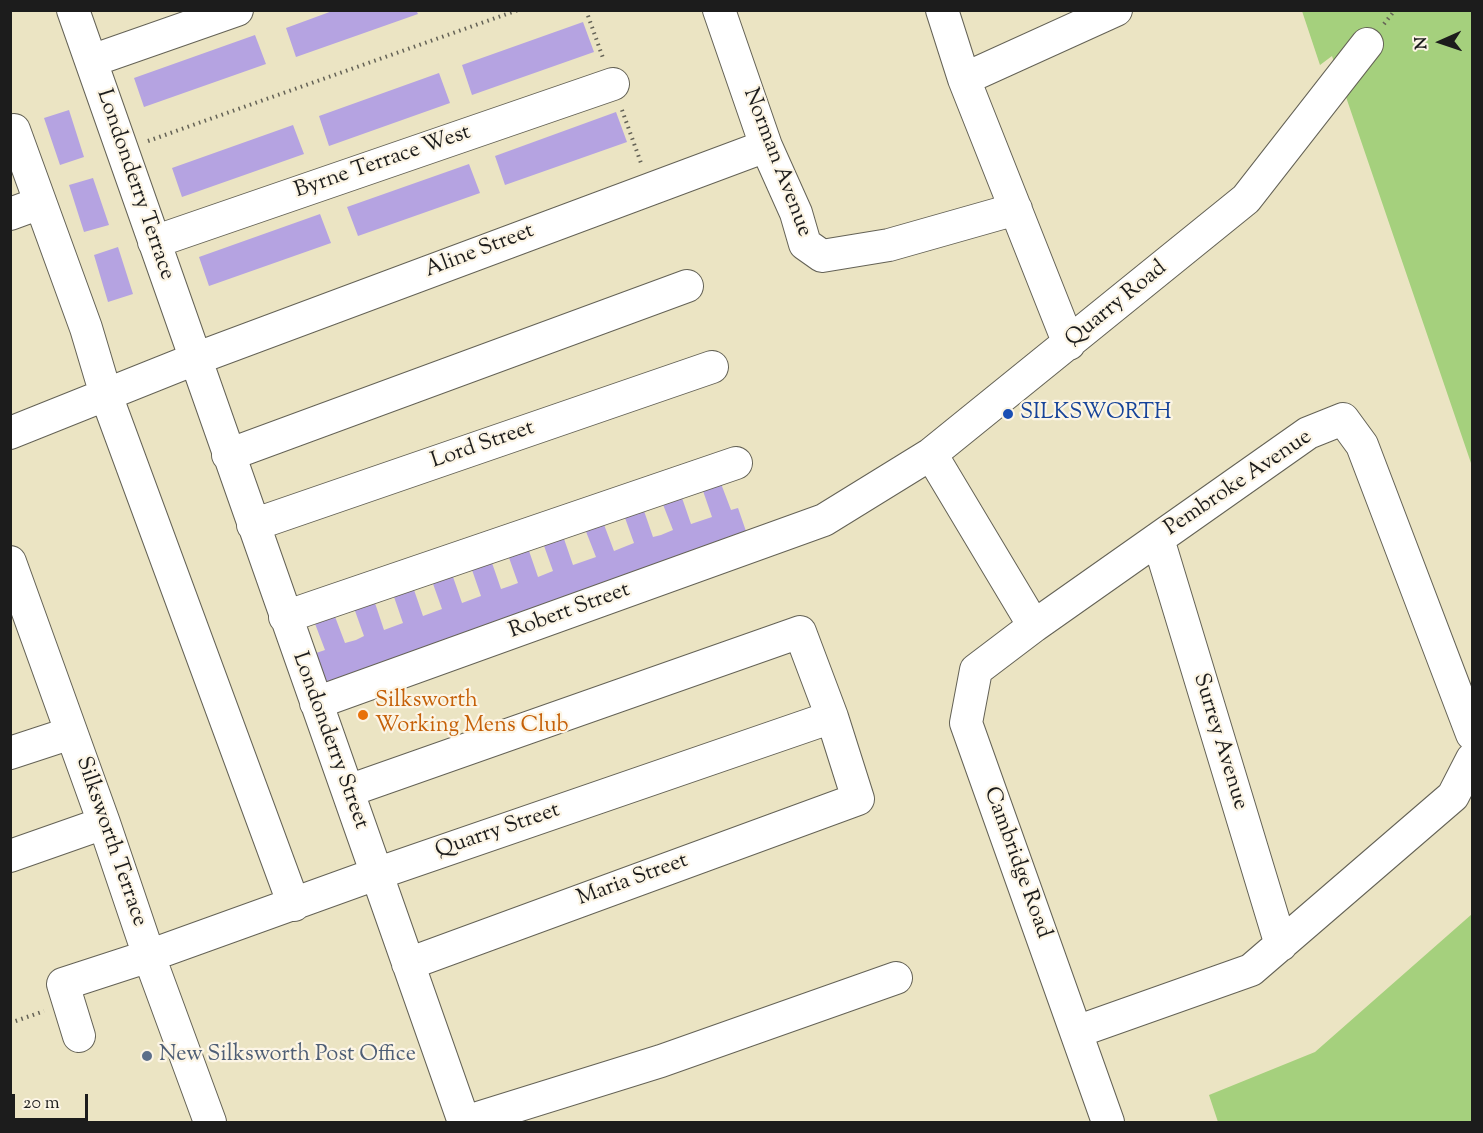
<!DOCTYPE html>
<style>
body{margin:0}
#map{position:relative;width:1483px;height:1133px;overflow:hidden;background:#ebe4c3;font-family:"Sorts Mill Goudy",serif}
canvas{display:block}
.frame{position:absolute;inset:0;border:12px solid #1c1c1c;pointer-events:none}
.north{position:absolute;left:1411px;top:12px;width:60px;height:60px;-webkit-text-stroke:4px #fcf5e5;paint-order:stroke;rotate:267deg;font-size:16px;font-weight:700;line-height:24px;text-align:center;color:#1c1c1c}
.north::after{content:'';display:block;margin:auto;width:21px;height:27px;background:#1c1c1c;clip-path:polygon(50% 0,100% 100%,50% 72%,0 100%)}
.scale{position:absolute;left:12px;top:1094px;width:76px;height:27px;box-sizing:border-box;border:3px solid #1c1c1c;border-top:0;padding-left:8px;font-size:18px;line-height:21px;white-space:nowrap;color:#1c1c1c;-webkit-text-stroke:4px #fcf5e5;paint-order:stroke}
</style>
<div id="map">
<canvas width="1483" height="1133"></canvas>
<div class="frame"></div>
<div class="north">N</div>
<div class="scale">20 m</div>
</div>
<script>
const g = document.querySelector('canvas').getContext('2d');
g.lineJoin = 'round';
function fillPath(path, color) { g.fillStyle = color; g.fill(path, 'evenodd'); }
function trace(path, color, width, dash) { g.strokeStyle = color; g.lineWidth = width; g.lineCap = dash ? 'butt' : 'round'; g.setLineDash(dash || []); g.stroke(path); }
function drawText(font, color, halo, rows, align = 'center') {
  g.font = font + ' "Sorts Mill Goudy",serif'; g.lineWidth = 4.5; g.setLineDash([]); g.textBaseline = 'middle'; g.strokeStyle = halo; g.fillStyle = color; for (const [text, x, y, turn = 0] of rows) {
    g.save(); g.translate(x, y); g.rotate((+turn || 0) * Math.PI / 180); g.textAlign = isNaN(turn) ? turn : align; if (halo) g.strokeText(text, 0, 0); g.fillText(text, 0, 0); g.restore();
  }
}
const green = new Path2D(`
 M1302 11H1472V466L1332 56 1320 65Z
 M1472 914V1122H1218L1209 1095 1315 1052Z`);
const building = new Path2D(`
 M335 10H416L418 14 296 57 286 28Z
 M583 22 594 52 472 95 462 65Z
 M255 35 266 64 144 107 134 78Z
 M439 73 450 103 329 146 319 116Z
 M69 110 84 157 60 165 44 118Z
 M616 112 627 142 505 185 495 156Z
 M293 125 304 154 182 197 172 168Z
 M469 164 480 193 358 236 347 207Z
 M93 178 109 225 84 232 69 185Z
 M320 214 331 243 209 286 199 257Z
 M118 247 133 294 108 302 94 255Z
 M720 481 731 510 738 508 748 537 327 684 316 653 325 650 314 621 334 614 345 643 356 640 364 636 354 608 374 600 384 630 403 623 393 594 413 587 423 616 442 609 432 581 452 574 462 603 481 596 471 567 491 560 501 589 510 586 518 583 508 555 528 548 538 577 553 571 543 543 563 536 573 565 596 557 585 529 603 522 614 551 634 543 624 515 643 508 653 537 661 535 673 530 662 502 681 495 691 524 712 517 702 488Z`);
const path = new Path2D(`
 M586 10 603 58
 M1384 24 1395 10
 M622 110 641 163
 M148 141 518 10
 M10 1023 44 1011`);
const minor = new Path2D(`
 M73 10 464 1122
 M719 10 766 146 796 213 805 244 822 256 889 245 1016 209
 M942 10 964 79 1069 344
 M91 61 237 10
 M964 79 1116 10
 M14 130 86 328 106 395 294 905
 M10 214 40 203
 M154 242 613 84
 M10 433 195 359 766 146
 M931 454 1034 626
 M228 455 687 286
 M253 525 712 367
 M1158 539 1281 945
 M10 562 104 823 149 956 210 1122
 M285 617 736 463
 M316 703 824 520 931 454 1246 199 1367 44
 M10 753 71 733
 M348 791 800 632 832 717 858 799 408 964
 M10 856 104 823
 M165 950 376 874 832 717
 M1076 1032 1251 970 1453 796 1472 759
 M79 1036 63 984 149 956
 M465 1122 661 1061 896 978
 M1108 1122 966 723 976 670 1034 626 1308 433 1343 419 1362 445 1472 734`);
const markers = [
 [1008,414,6,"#1a4fb4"],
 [363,715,6,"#e8710a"],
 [147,1056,6,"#5c6f8a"]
];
const streetNames = [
 ["Byrne Terrace West",383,163,-19],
 ["Norman Avenue",776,163,69],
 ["Londonderry Terrace",134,185,71],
 ["Aline Street",480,252,-21],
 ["Quarry Road",1117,305,-39],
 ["Lord Street",483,446,-19],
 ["Pembroke Avenue",1239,484,-34],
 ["Robert Street",570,612,-20],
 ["Londonderry Street",329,741,70],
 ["Surrey Avenue",1219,742,73],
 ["Quarry Street",498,832,-19],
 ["Silksworth Terrace",110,842,71],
 ["Cambridge Road",1016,863,70],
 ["Maria Street",633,881,-20]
];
const transitNames = [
 ["SILKSWORTH",1020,414]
];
const foodNames = [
 ["Silksworth",375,702],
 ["Working Mens Club",375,727]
];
const serviceNames = [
 ["New Silksworth Post Office",159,1056]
];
fillPath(green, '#a5d07d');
fillPath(building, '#b5a3e1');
trace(minor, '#646256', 34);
trace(path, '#646256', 4, [1.5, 4.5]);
trace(minor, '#fff', 32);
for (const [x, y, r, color] of markers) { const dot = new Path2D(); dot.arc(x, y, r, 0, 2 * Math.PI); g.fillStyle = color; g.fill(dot); trace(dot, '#fcf5e5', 2); }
drawText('22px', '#1c1c1c', '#fcf5e5', streetNames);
drawText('22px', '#164399', '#fcf5e5', transitNames, 'left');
drawText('22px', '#c56008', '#fcf5e5', foodNames, 'left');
drawText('22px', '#4e5e75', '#fcf5e5', serviceNames, 'left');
</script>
